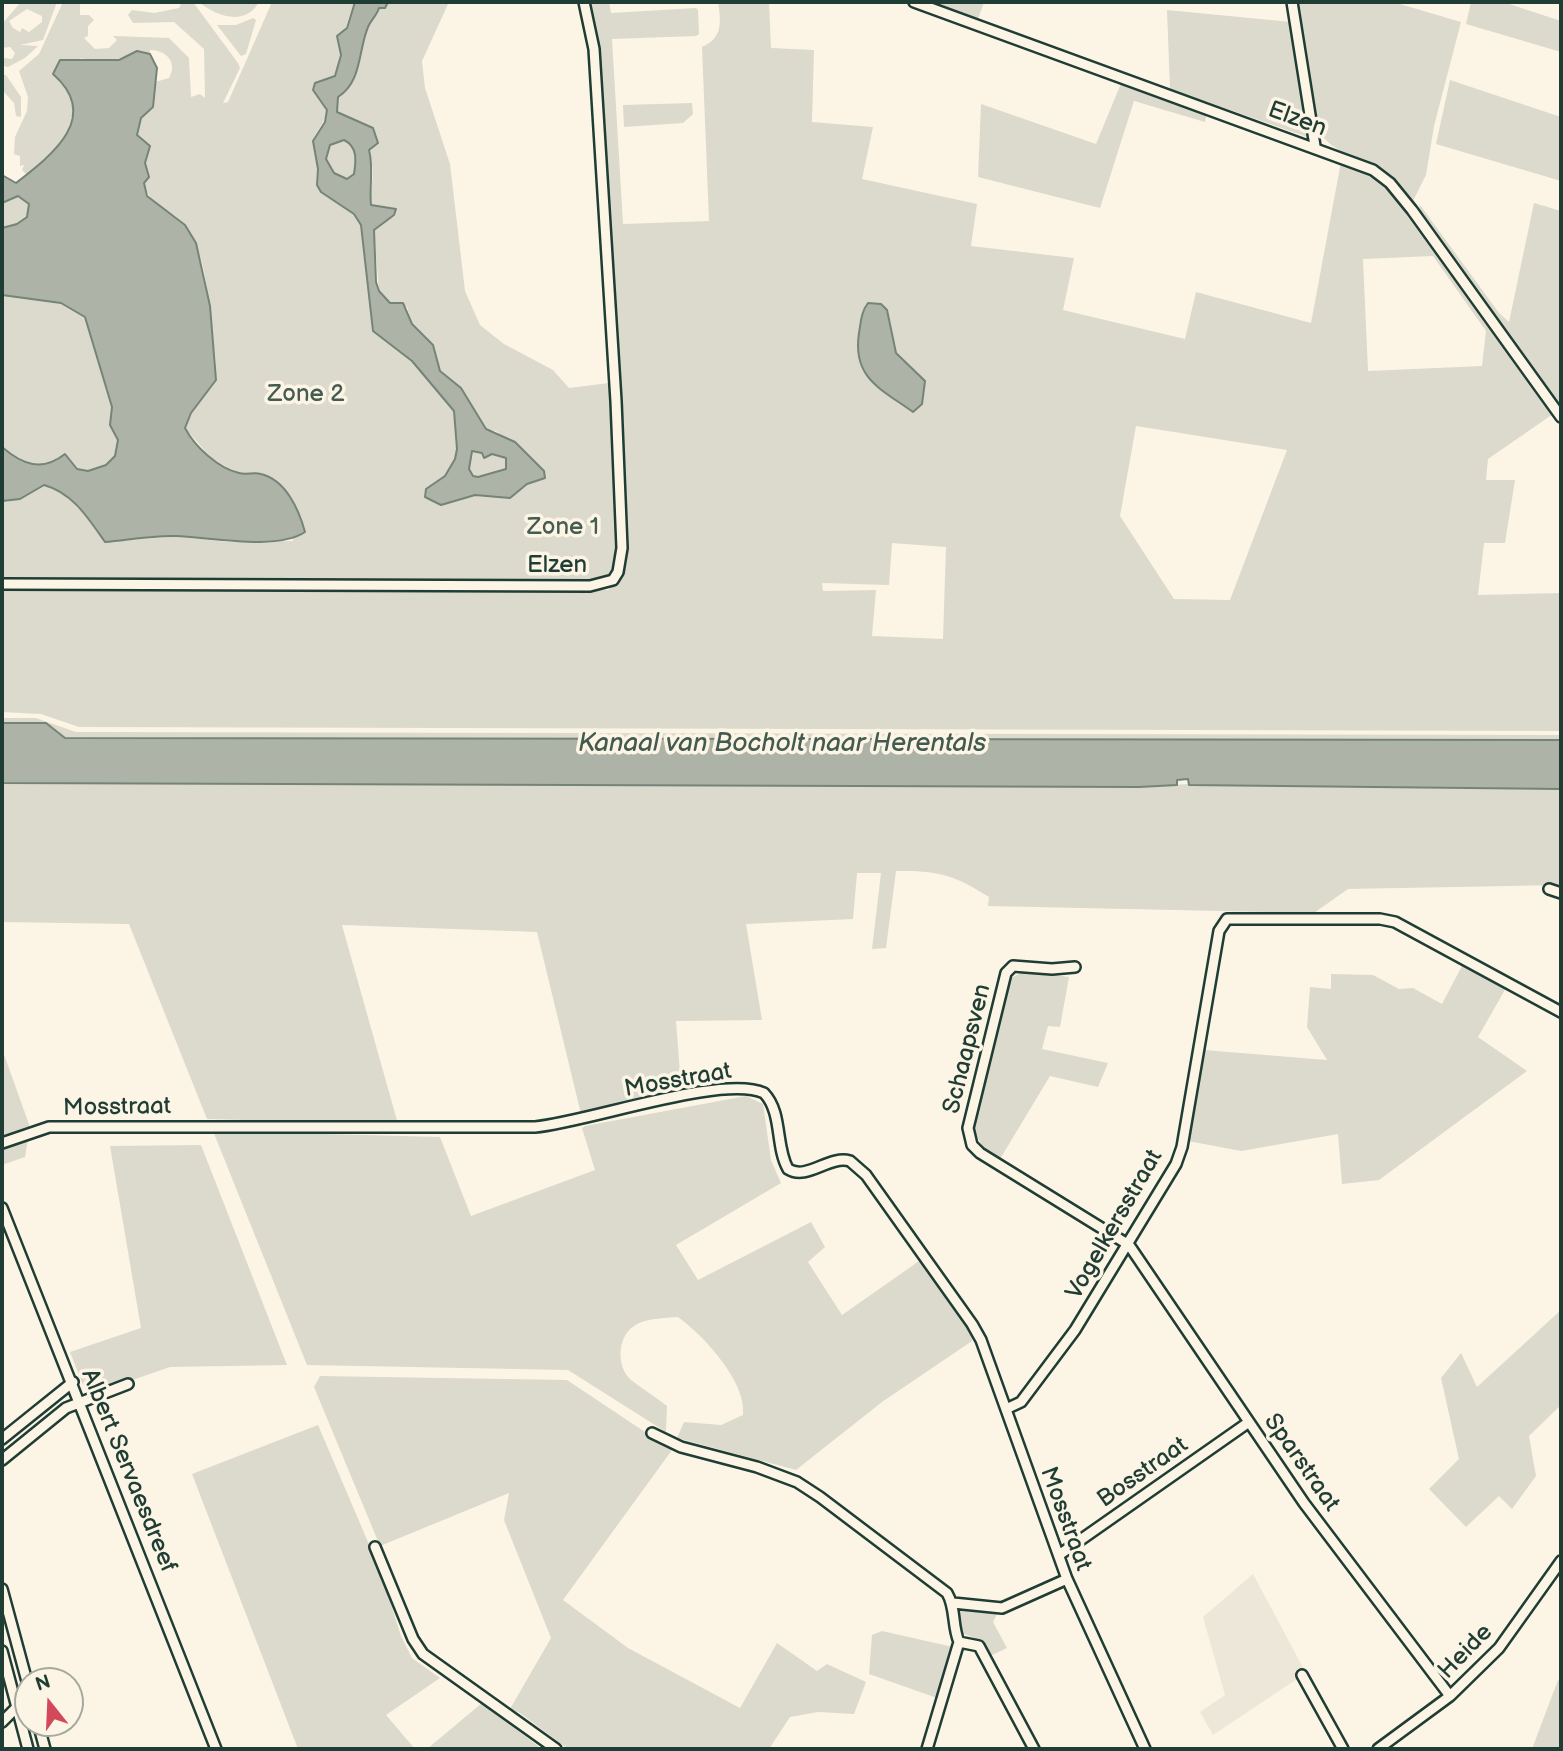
<!DOCTYPE html>
<style>
body{margin:0}
#map{position:relative;width:1563px;height:1751px;overflow:hidden;background:#fcf5e5;font-family:"Balsamiq Sans",sans-serif}
canvas{display:block}
.frame{position:absolute;inset:0;border:4px solid #1f3d34;pointer-events:none}
.north{position:absolute;left:14px;top:1667px;width:70px;height:70px;box-sizing:border-box;background:#fcf5e5;border:2px solid #a4ab9e;border-radius:50%;rotate:342deg;font-size:19px;font-weight:700;line-height:28px;text-align:center;color:#1f3d34}
.north::after{content:'';display:block;margin:auto;width:24px;height:32px;background:#d1495b;clip-path:polygon(50% 0,100% 100%,50% 72%,0 100%)}
</style>
<div id="map">
<canvas width="1563" height="1751"></canvas>
<div class="frame"></div>
<div class="north">N</div>
</div>
<script>
const g = document.querySelector('canvas').getContext('2d');
g.lineJoin = 'round';
function fillPath(path, color) { g.fillStyle = color; g.fill(path, 'evenodd'); }
function trace(path, color, width, dash) { g.strokeStyle = color; g.lineWidth = width; g.lineCap = dash ? 'butt' : 'round'; g.setLineDash(dash || []); g.stroke(path); }
function drawText(font, color, halo, rows, align = 'center') {
  g.font = font + ' "Balsamiq Sans",sans-serif'; g.lineWidth = 7; g.setLineDash([]); g.textBaseline = 'middle'; g.strokeStyle = halo; g.fillStyle = color; for (const [text, x, y, turn = 0] of rows) {
    g.save(); g.translate(x, y); g.rotate((+turn || 0) * Math.PI / 180); g.textAlign = isNaN(turn) ? turn : align; if (halo) g.strokeText(text, 0, 0); g.fillText(text, 0, 0); g.restore();
  }
}
const built = new Path2D(`
 M1253 1574 1306 1673 1213 1735 1200 1712 1225 1695 1203 1617Z`);
const green = new Path2D(`
 M21 2H57L43 40 20 45 38 46 25 58 8 67 4 66V58L12 59 15 53 10 47 2 48V24ZM27 9 42 16V22L29 32 22 28 20 32 13 28 9 21Z
 M63 2H80V15H89L94 20 88 26V36L84 38 95 49 109 48 117 40 113 36 169 38 189 58 191 97 200 94 205 98 204 49 174 22 133 23 128 15 132 10 154 13 179 8 182 2H193L238 63 240 68 223 103 228 102 272 2H355C344 24 341 52 335 76L322 81 319 101 325 104C330 120 317 127 313 141L321 192 354 214 361 225 373 331 412 361 454 411 457 449 455 459 445 476 426 489 425 497 440 505 475 495 510 498 534 480 538 465 496 431 486 430 461 388 440 370 433 345 412 324 407 307 390 303 379 291 374 230 394 216 395 209 371 205C370 193 372 184 373 173 373 150 355 126 337 113L338 97 354 76 368 28 379 8H385L388 2H449L422 61 425 88 450 164 465 291 480 325 504 344 553 370 569 388 609 383 617 551 615 569 607 579H2V501L20 499 44 485C73 494 88 518 105 542L176 536 227 542 293 541 292 498 273 480 261 474 238 473 211 458 185 428C194 404 209 394 215 365 217 355 211 343 211 333 208 297 207 259 187 228 174 208 151 212 144 183L149 177 145 163 150 146 137 135 141 117 153 107 155 82 169 78C178 62 166 50 150 50V54L137 51C120 60 99 65 81 58L69 88 75 108 64 140 27 175 22 170 24 165 20 166V156L14 154 15 137 27 111 28 97 19 71 39 54Z
 M199 2H259C245 27 216 16 199 2Z
 M589 2H609L611 13 696 8 698 10 699 34 696 36 612 39 623 224 709 221 702 47C723 38 721 22 718 2H769L771 48 814 50 812 122 873 127 862 179 977 204 971 246 1074 258 1063 310 1185 339 1196 292 1311 323 1341 162 1357 167 1389 187 1553 414 1488 459 1486 480H1515L1505 543H1484L1478 595 1561 593V731L79 727 41 714 2 712V588L608 590C621 579 626 573 627 557L619 360 598 38ZM1433 256 1486 331 1482 366 1368 371 1363 259ZM1136 426 1287 450 1230 600 1174 599 1120 516ZM892 543 946 547 943 639 872 636 876 590 823 591 822 583 889 585Z
 M932 2H984L978 19Z
 M1296 2H1393L1461 22 1434 126 1426 175 1412 203C1401 189 1392 176 1377 167 1350 150 1329 155 1315 123Z
 M1471 2H1503L1561 21V52L1466 24Z
 M1167 10 1291 22 1313 139 1170 89Z
 M253 18 256 20 246 54 241 56 217 25H236Z
 M2 75H6L21 97V117L16 116 14 103 3 91Z
 M1450 80 1561 117V181L1436 144Z
 M1122 81 1207 112 1205 122 1134 101 1100 208 978 177 981 104 1096 144Z
 M692 103 693 114 683 123 624 127 623 105Z
 M344 140C358 147 355 160 354 174L347 179 334 173 326 159 330 144Z
 M18 196 29 204 28 216 17 224 2 228V203Z
 M1534 203 1561 211V410L1418 210 1420 205 1499 313 1509 322Z
 M2 295 61 303 85 317 112 407 110 425 118 440 115 456 106 465 88 471 26 462 2 447Z
 M472 451 507 458 506 469 478 477 473 476 469 469Z
 M2 718H36L76 732 1561 735V740L65 738 45 723H2Z
 M2 783 1139 787 1189 784 1561 789V885L1348 889 1314 913 988 906 989 897C955 875 937 870 896 871L886 948 872 949 881 873H857L853 919 746 924 762 1020 676 1021 681 1086 581 1114 537 932 342 925 398 1124 207 1119 129 924 2 922Z
 M1463 964 1506 988 1478 1037 1527 1071 1379 1180 1342 1184 1338 1134 1241 1151 1188 1141 1204 1050 1327 1060 1307 1027 1310 987 1331 989V974L1373 975 1399 989 1413 988 1442 1004Z
 M1025 971 1069 977 1060 1027 1048 1026 1042 1049 1108 1063 1098 1087 1050 1076 1000 1159 983 1147 974 1131 1007 987 1011 978Z
 M2 1049 30 1127 25 1157 2 1165Z
 M746 1096 763 1104 771 1160 781 1183 676 1245 698 1280 811 1222 825 1247 808 1262 842 1315 922 1259 971 1331 972 1341 882 1402 796 1470 677 1438 684 1422 721 1425 743 1415C747 1382 703 1335 678 1317 665 1318 645 1318 634 1326 617 1337 616 1367 631 1380 642 1389 656 1397 667 1406L666 1432 568 1370 307 1365 213 1131 440 1137 471 1216 595 1170 582 1128 585 1126Z
 M201 1145 287 1365 170 1367 92 1394 83 1385 70 1352 141 1328 110 1146Z
 M1561 1310V1405L1529 1436 1536 1476 1512 1509 1499 1496 1466 1527 1429 1489 1459 1459 1441 1378 1461 1353 1477 1387Z
 M320 1376 567 1380 672 1450 563 1600 628 1648 740 1708 777 1643 817 1671 827 1664 866 1682 854 1714 818 1712 790 1717 769 1749H568L520 1713 510 1709 551 1638 504 1520 509 1493 380 1546 314 1387Z
 M318 1425 380 1570 401 1636 412 1658 440 1678 386 1715 415 1749H298L192 1474Z
 M961 1606 997 1614 993 1622 1007 1648 990 1656 980 1640 959 1632 956 1610Z
 M882 1631 953 1647 937 1698 869 1674 872 1635Z
 M1558 1680 1561 1681V1749H1532Z
 M482 1703 542 1749H427Z`);
const water = new Path2D(`
 M355 2H388L385 8H379C377 15 371 20 368 27 358 51 362 82 338 97L337 112 373 128 378 143 369 150C374 169 369 186 371 205L396 209 394 215 374 230 376 282 379 291 390 303H403L412 324 433 345 440 371 461 388 486 429 515 442 544 471 545 478 527 484 510 498 475 495 441 505 425 497 426 489 445 476 455 459 457 449 454 411 412 361 373 331 361 225 354 214 321 192 317 185 318 169 313 141 325 122 327 110 313 90 315 83 335 76 341 55 337 36 347 28ZM344 140C358 147 356 161 354 174L347 179 334 173 326 159 330 145ZM472 451 482 453 484 458 492 454 506 458V469L478 477 473 476 469 469Z
 M137 51 150 54 157 68 153 107 141 118 137 135 150 146 145 163 149 177 144 183 147 196 185 225 196 243 210 306 216 380 191 413 185 428C195 447 218 468 239 473 246 475 254 472 261 474 286 480 299 510 305 532 277 551 209 537 176 536 153 535 128 540 105 542 88 518 73 493 44 485L20 499 2 501V447C23 465 42 472 65 454L77 469 88 471 106 465 115 456 118 440 110 425 112 407 85 317 61 303 2 295V228L17 224 27 217 29 204 18 196 2 203V175L16 183C52 155 102 117 53 74L60 60H119Z
 M868 303 881 304 887 310 896 353 925 381 922 404 913 412C881 389 852 378 859 333 861 322 861 312 868 303Z
 M2 723H46L65 738 1561 740V789L1189 785 1188 779 1177 780V785L1139 787 2 783Z`);
const minor = new Path2D(`
 M914 2 1373 170 1390 183 1412 210 1561 417
 M1292 2 1315 146
 M2 584 590 586 613 580 618 572 622 548 616 401 594 49 584 2
 M1549 889 1561 893
 M1075 967 1052 969 1013 966 1006 973 968 1128 972 1145 980 1153 1129 1245 1304 1503 1450 1696
 M2 1143 49 1127H535C588 1122 723 1074 764 1093 783 1113 775 1146 788 1169 807 1181 829 1155 850 1161L866 1175 972 1324 981 1340 1067 1579 1145 1749
 M2 1208 216 1749
 M1006 1409 1021 1402 1075 1330 1176 1164 1182 1147 1219 931 1227 919H1380L1395 922 1561 1012
 M652 1433 681 1447 757 1467 797 1482 820 1497 947 1593C956 1608 952 1626 959 1642L927 1749
 M2 1439 73 1382
 M2 1460 66 1408 128 1384
 M375 1547 413 1639 423 1654 556 1749
 M1059 1555 1249 1422
 M2 1589 28 1685
 M953 1603 1002 1608 1067 1579
 M959 1642 979 1646 1034 1749
 M2 1651 28 1749
 M1302 1675 1343 1749
 M2 1722 17 1707 28 1704
 M38 1723 45 1749
 M1378 1749 1450 1696 1499 1648 1561 1561`);
const streetNames = [
 ["Elzen",1297,120,20],
 ["Elzen",557,566],
 ["Schaapsven",968,1049,-76],
 ["Mosstraat",678,1081,-10],
 ["Mosstraat",117,1108,-1],
 ["Vogelkersstraat",1115,1225,-60],
 ["Sparstraat",1301,1463,55],
 ["Albert Servaesdreef",128,1471,68],
 ["Bosstraat",1143,1473,-35],
 ["Mosstraat",1065,1519,70],
 ["Heide",1466,1652,-46]
];
const parkNames = [
 ["Zone 2",306,395],
 ["Zone 1",563,528]
];
const waterNames = [
 ["Kanaal van Bocholt naar Herentals",782,744]
];
fillPath(built, '#ece7d8');
fillPath(green, '#dcdacc');
fillPath(water, '#aeb3a7');
trace(water, '#758479', 2);
trace(minor, '#1f3d34', 14);
trace(minor, '#fcf5e5', 9);
drawText('24px', '#1f3d34', '#fcf5e5', streetNames);
drawText('24px', '#455c52', '#fcf5e5', parkNames);
drawText('italic 26px', '#435a51', '#fcf5e5', waterNames);
</script>
